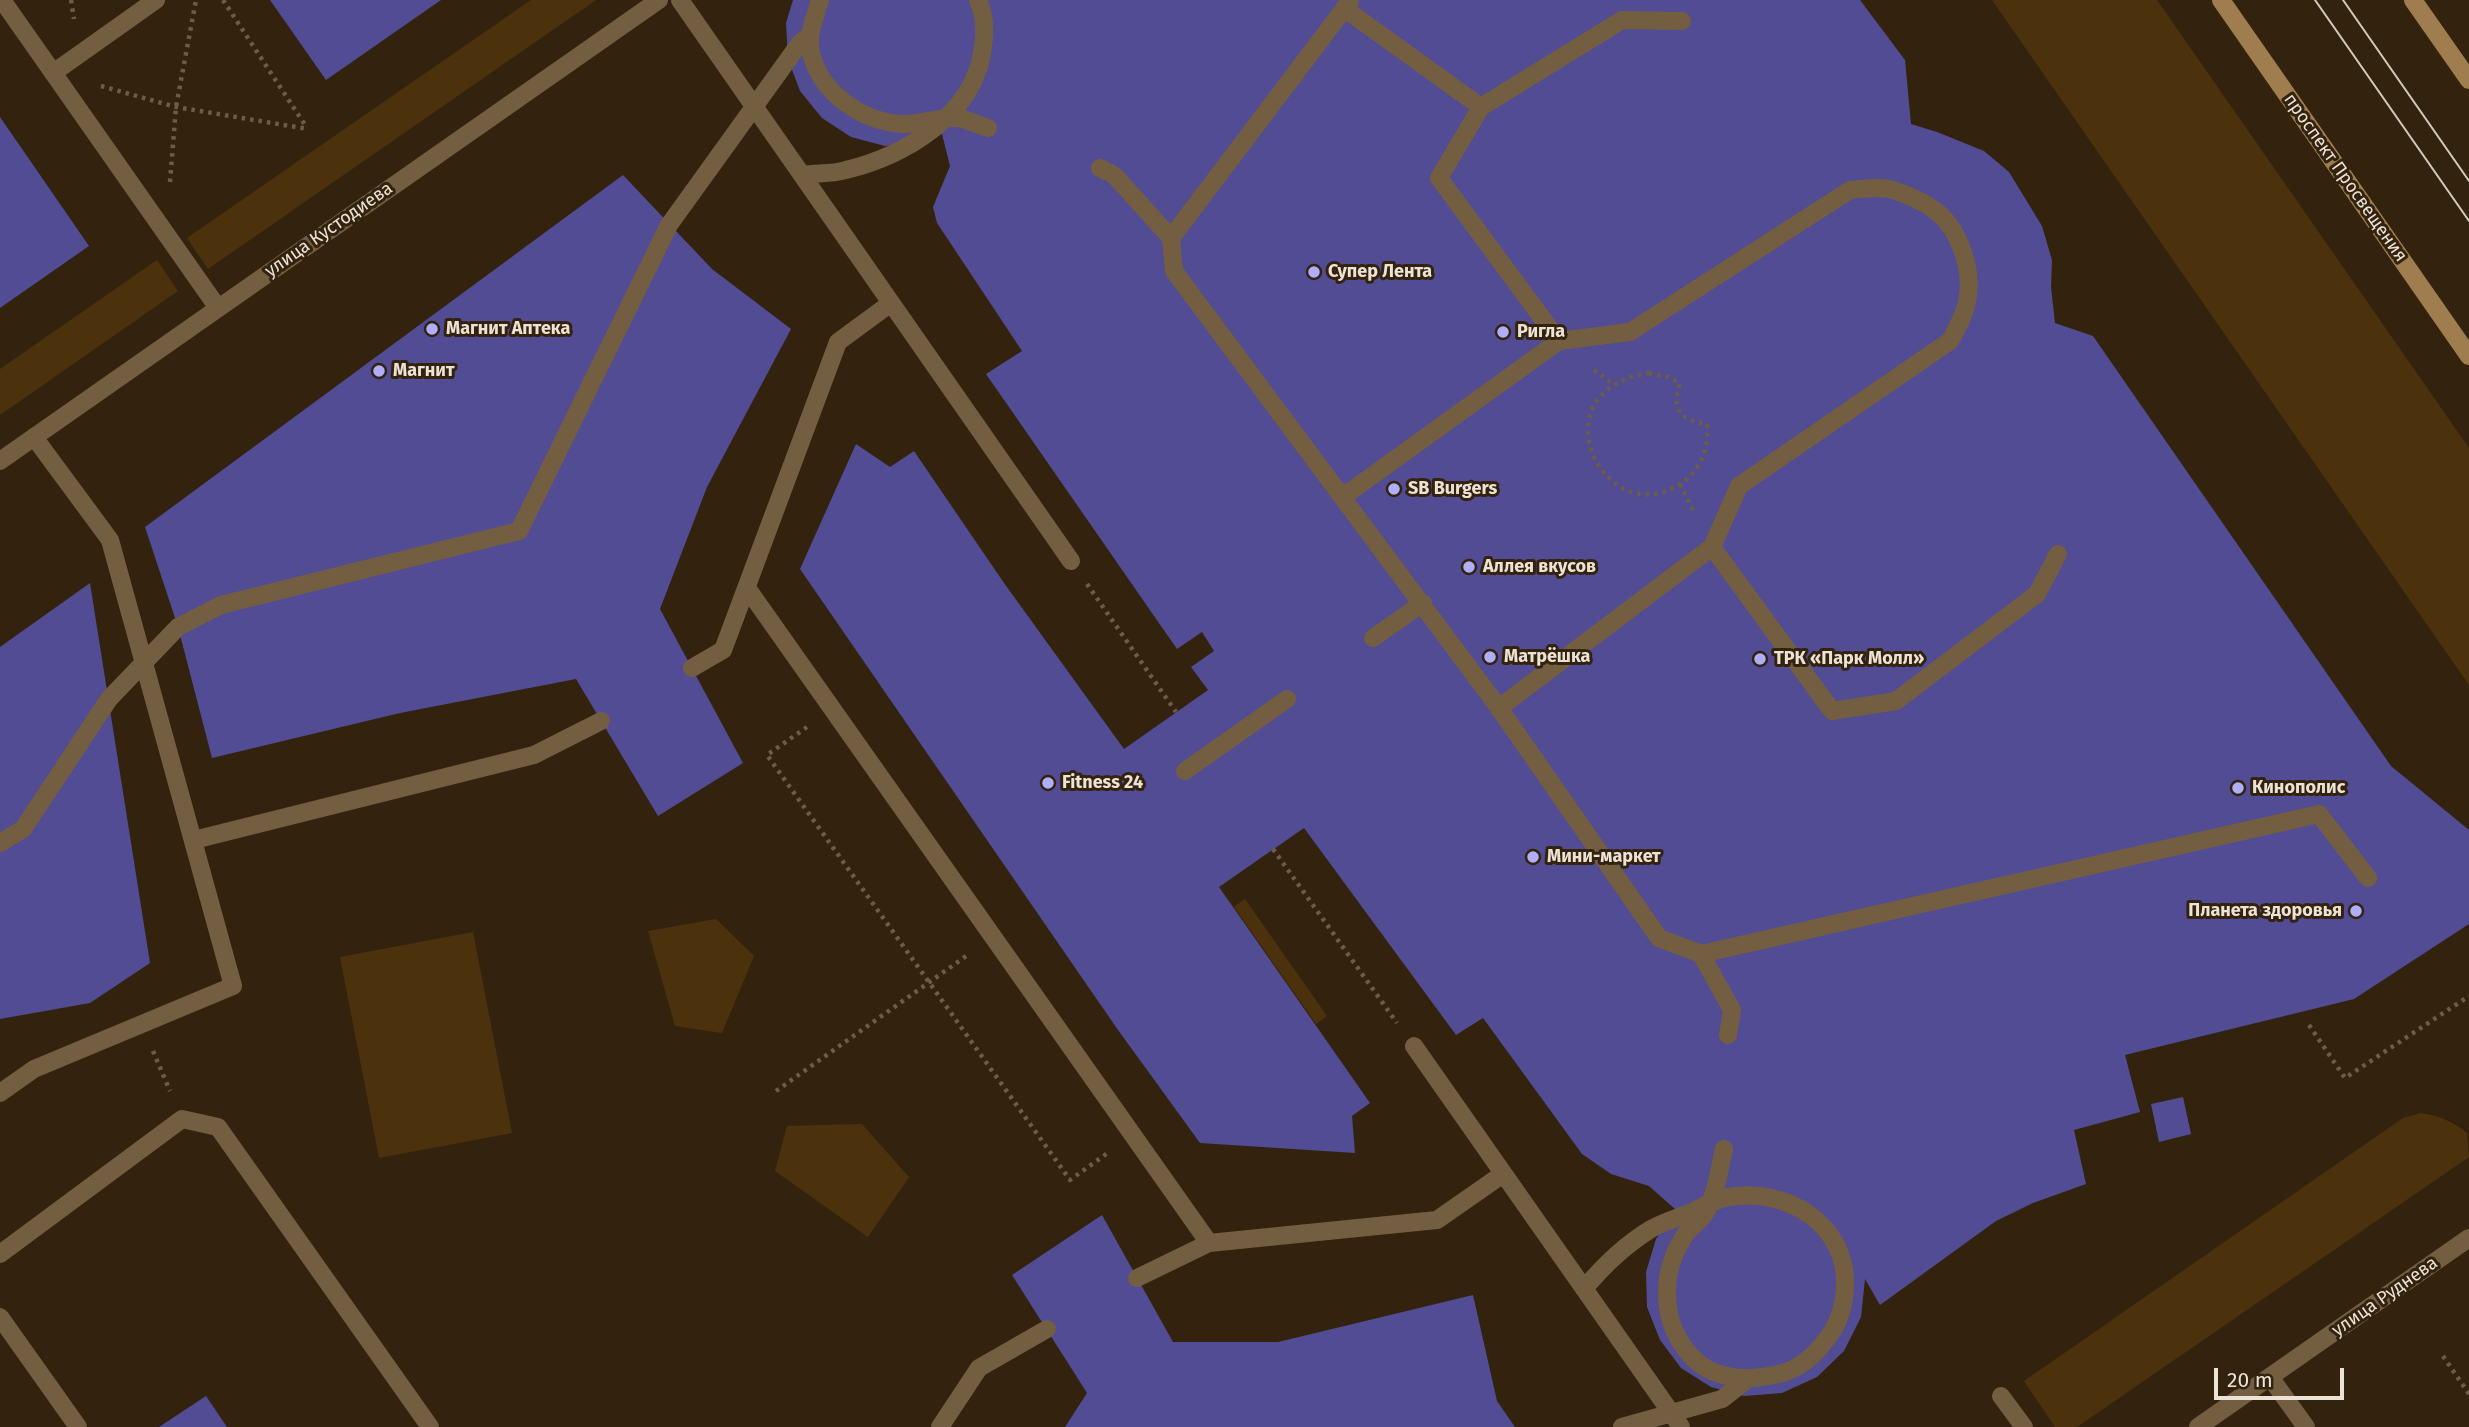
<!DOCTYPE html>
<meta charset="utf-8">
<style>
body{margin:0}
#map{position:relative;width:2469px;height:1427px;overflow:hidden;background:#33230e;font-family:"Fira Sans",sans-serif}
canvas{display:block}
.scale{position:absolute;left:2214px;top:1368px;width:130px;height:32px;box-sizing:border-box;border:4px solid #ece2d5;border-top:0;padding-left:9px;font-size:21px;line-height:24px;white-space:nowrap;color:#ece2d5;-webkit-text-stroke:5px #33230e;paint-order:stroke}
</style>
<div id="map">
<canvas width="2469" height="1427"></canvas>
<div class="scale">20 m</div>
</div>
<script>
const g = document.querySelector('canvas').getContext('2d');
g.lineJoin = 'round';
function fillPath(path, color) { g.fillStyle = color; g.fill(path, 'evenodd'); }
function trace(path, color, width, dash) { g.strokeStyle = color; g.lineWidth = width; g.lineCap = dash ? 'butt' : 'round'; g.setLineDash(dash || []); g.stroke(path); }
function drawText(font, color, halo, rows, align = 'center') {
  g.font = font + ' "Fira Sans",sans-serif'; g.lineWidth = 6; g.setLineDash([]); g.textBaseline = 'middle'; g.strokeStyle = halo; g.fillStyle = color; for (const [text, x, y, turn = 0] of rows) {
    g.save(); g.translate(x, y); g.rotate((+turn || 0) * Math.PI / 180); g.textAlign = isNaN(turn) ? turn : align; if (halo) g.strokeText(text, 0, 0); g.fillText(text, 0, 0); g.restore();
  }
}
const green = new Path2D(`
 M531 0H596L208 269 187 238Z
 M1992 0H2157L2469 448V685Z
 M157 260 178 291 0 415V369Z
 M1245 899 1327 1016 1316 1024 1234 907Z
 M716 919 754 956 722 1033 675 1026 648 931Z
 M473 932 512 1133 379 1158 340 957Z
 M2421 1113C2440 1116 2452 1121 2467 1133L2469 1157 2077 1427H2055L2024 1381 2403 1118Z
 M862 1124 909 1177 868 1237 775 1171 787 1126Z`);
const building = new Path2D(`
 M270 0H441L326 80Z
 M793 0H1860L1905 60 1911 124 1937 132 1984 151 2009 172 2042 226 2052 260 2051 287 2055 323 2093 336 2391 766 2469 830V924L2354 999 2125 1055 2140 1112 2074 1130 2086 1184 2033 1203 1996 1221 1880 1305 1865 1279 1861 1317 1844 1351 1817 1377 1782 1393 1744 1396 1711 1387 1681 1368 1660 1340 1647 1307 1646 1272 1656 1239 1676 1210 1649 1186 1611 1174 1582 1154 1483 1018 1456 1035 1304 828 1219 887 1370 1103 1352 1116 1355 1153 1200 1143 1118 1030 800 569 856 444 890 467 914 451 1004 583 1124 749 1208 690 1191 667 1214 651 1202 632 1177 649 986 374 1022 351 937 223 933 207 950 166 942 134 923 143 885 146 851 137 822 118 800 91 788 59 786 23Z
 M0 117 89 246 0 308Z
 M623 175 712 269 791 329 707 487 660 609 743 763 658 816 576 679 400 713 212 758 178 627 145 527Z
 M90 583 150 963 90 1003 0 1019V647Z
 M2183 1097 2191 1134 2159 1142 2151 1104Z
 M1102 1215 1173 1342H1278L1473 1295 1497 1401 1515 1427H1065L1087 1393 1012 1275Z
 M206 1396 227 1427H159Z`);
const path = new Path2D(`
 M71 0 74 19
 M223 0 307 128
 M101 86 176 107 308 129
 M170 182 176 107 196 0
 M1594 370 1613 384
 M1649 373 1668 377 1680 383C1671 410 1680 420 1707 424 1709 444 1703 464 1688 478 1610 544 1529 392 1649 373Z
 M1680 484 1694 512
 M1087 584 1176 712
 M807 727 767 755 1070 1180 1109 1152
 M1273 849 1397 1023
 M2309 1025 2345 1078 2469 996
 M153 1051 170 1091
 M776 1091 969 954
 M2443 1356 2469 1394`);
const lane = new Path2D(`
 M2 0 218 308
 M680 0 1071 561
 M820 0C815 16 807 36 811 53 821 94 863 122 903 124 921 124 940 117 957 118 967 119 978 125 988 128
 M1345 9 1481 107 1622 20 1682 21
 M53 73 156 0
 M1100 168 1114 175 1171 238 1174 271 1499 708 1659 938 1701 954 1732 1010 1728 1035
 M803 175C817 173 833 174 846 170 904 156 972 116 982 53 985 34 986 18 978 0
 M1171 238 1350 1
 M1559 341 1630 332 1850 190C1864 189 1879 186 1893 190 1905 194 1922 201 1933 209 1958 226 1972 266 1968 296 1966 312 1958 327 1950 341L1739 486 1712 547 1832 711 1896 701 2037 594 2058 554
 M1344 496 1559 341 1439 178 1481 107
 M747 588 1209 1243
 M1373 638 1423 603
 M692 668 723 650 838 342 891 303
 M1499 708 1712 547
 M1185 771 1287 699
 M194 840 534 755 601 721
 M0 843 23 829 109 699 178 627 221 605 519 531 669 225 800 43 810 35
 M1701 954 2319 814 2368 878
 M1414 1046 1681 1427
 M0 1093 34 1069 233 986 110 540 34 437
 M0 1254 182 1119 218 1127 430 1427
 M1137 1278 1209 1243 1437 1220 1503 1174
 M1584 1289C1603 1266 1625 1245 1651 1229 1663 1222 1677 1218 1690 1213 1702 1207 1716 1199 1729 1197 1787 1187 1848 1225 1845 1287 1844 1306 1840 1321 1829 1336 1816 1354 1801 1369 1779 1374 1748 1381 1714 1381 1691 1356 1661 1323 1660 1275 1683 1238 1689 1227 1702 1221 1707 1210 1717 1192 1719 1169 1724 1149
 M0 1317 78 1427
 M2270 1377 2306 1427
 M2001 1396 2024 1427
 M940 1427 979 1368 1047 1329
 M1622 1427 1722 1399 1748 1379`);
const street = new Path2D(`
 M0 461 659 0
 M2198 1427 2469 1238`);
const secondary = new Path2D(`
 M2221 0 2469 356
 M2413 0 2469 80`);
const tram = new Path2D(`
 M2315 0 2469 221
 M2343 0 2469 181`);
const markers = [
 [1314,272,7,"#afaefa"],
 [432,329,7,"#afaefa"],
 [1503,332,7,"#afaefa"],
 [379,371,7,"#afaefa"],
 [1394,489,7,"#afaefa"],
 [1469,567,7,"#afaefa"],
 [1490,657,7,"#afaefa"],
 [1760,659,7,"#afaefa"],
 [1048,783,7,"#afaefa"],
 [2238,788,7,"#afaefa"],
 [1533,857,7,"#afaefa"],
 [2356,911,7,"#afaefa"]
];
const streetNames = [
 ["проспект Просвещения",2345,178,55],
 ["улица Кустодиева",329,230,-35],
 ["улица Руднева",2385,1297,-35]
];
const poiNames = [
 ["Супер Лента",1328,272],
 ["Магнит Аптека",446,329],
 ["Ригла",1517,332],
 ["Магнит",393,371],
 ["SB Burgers",1408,489],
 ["Аллея вкусов",1483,567],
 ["Матрёшка",1504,657],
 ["ТРК «Парк Молл»",1774,659],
 ["Fitness 24",1062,783],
 ["Кинополис",2252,788],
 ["Мини-маркет",1547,857],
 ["Планета здоровья",2342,911,"right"]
];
fillPath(green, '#4b320d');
fillPath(building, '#514c93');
trace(path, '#6b5d4a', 4.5, [3.5, 5]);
trace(lane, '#745e42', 18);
trace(street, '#745e42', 18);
trace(secondary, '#a07d4e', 18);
trace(tram, '#d3c9bb', 2);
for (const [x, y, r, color] of markers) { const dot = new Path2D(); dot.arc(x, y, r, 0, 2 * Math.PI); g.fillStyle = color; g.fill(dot); trace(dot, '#33230e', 2.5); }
drawText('18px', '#ece2d5', '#33230e', streetNames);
drawText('bold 18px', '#ece2d5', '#33230e', poiNames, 'left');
</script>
